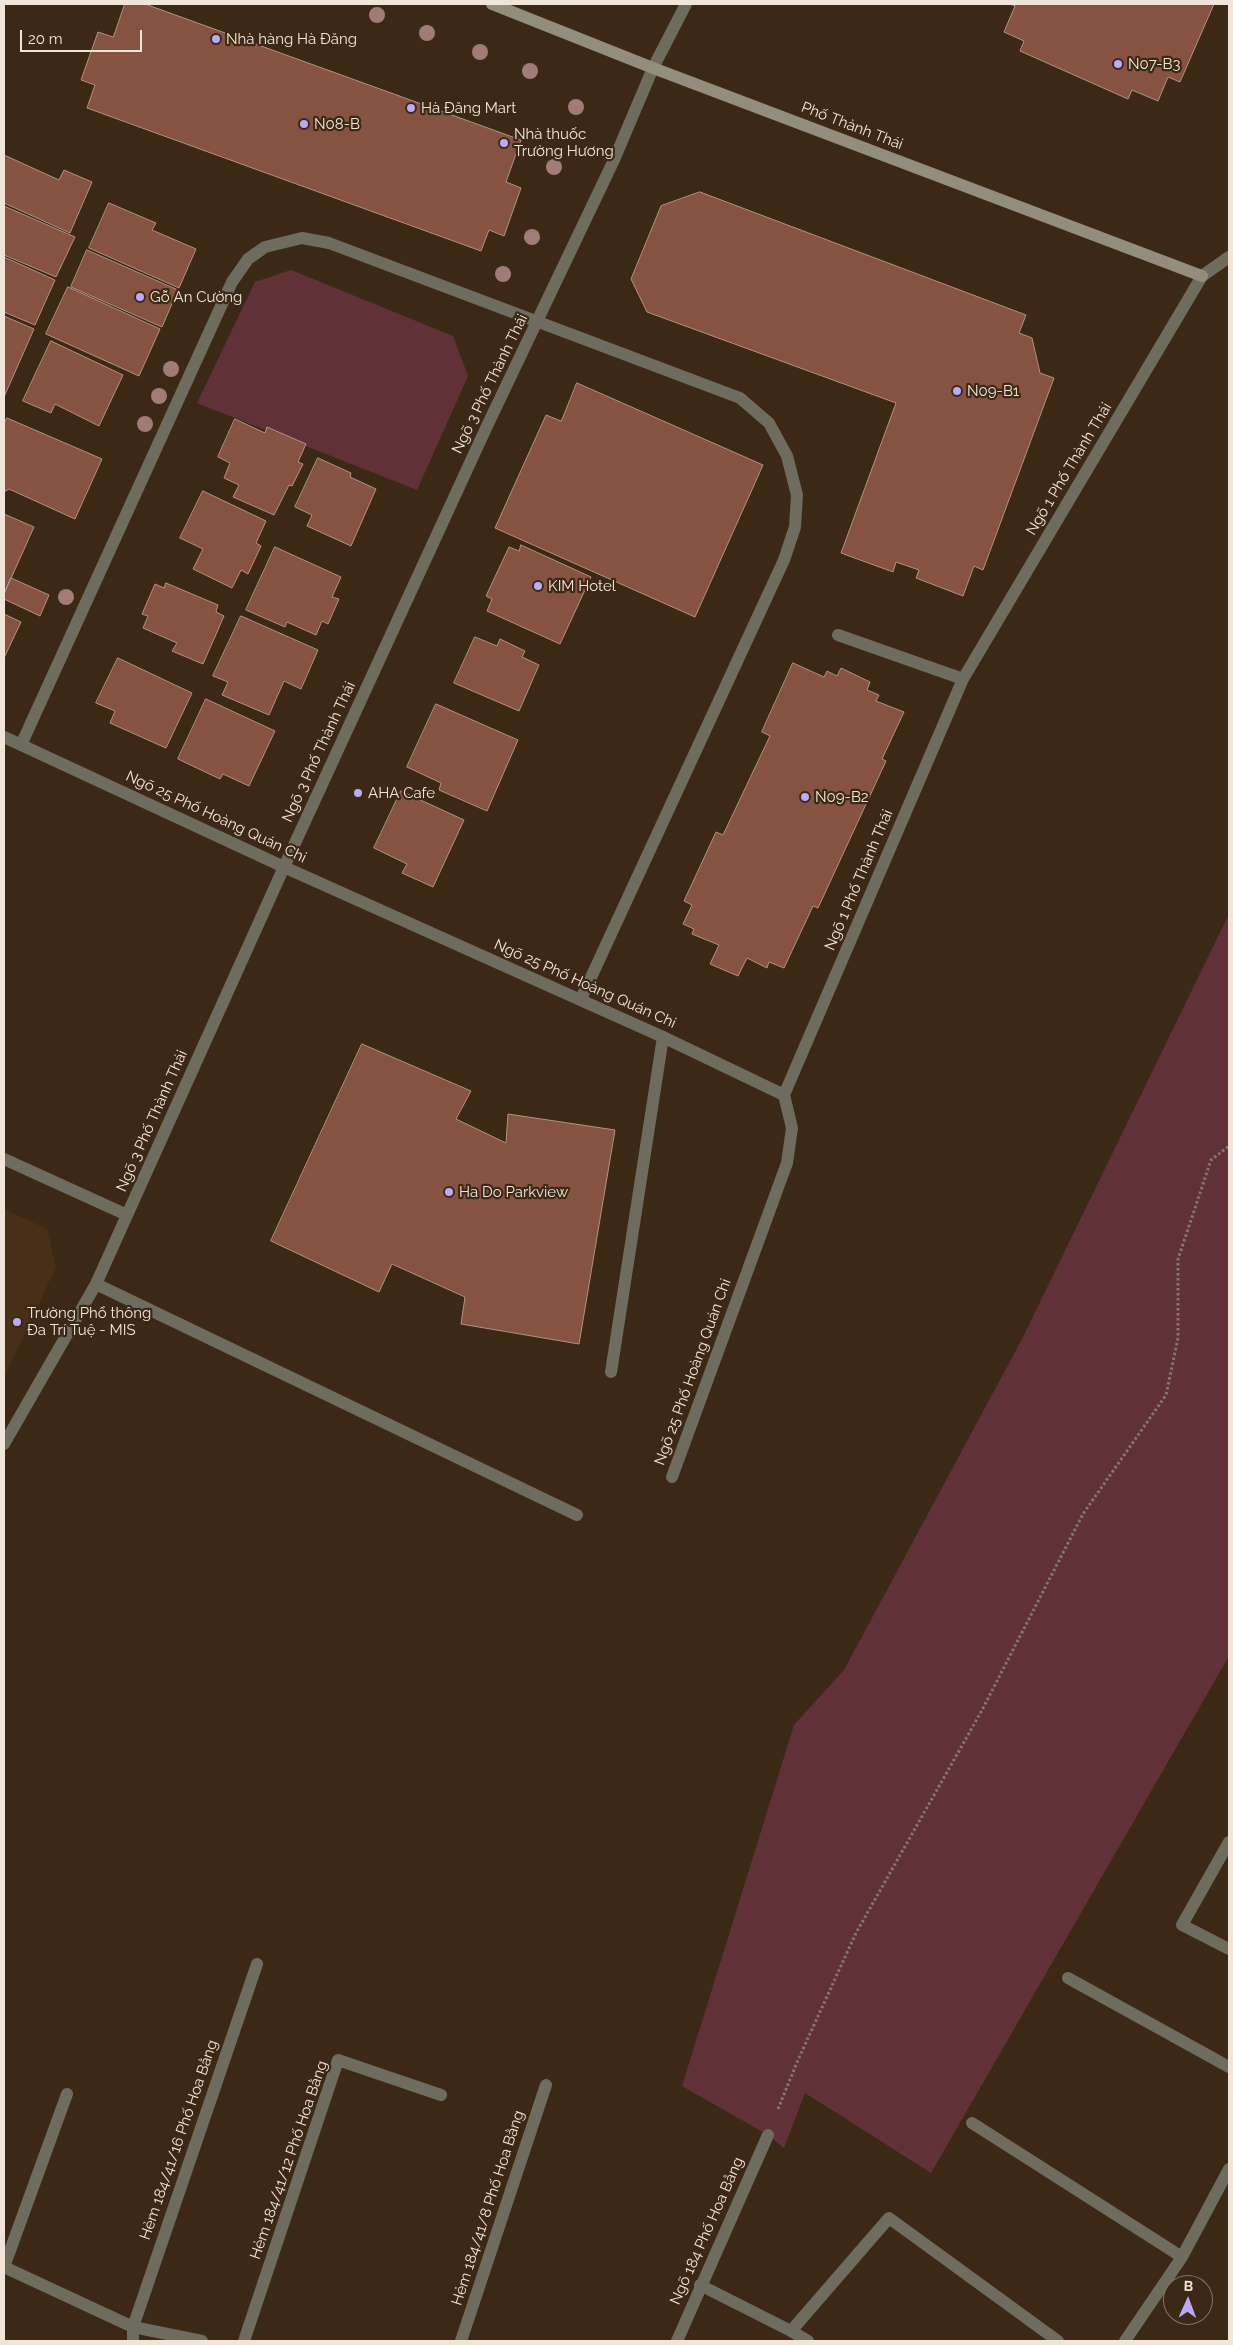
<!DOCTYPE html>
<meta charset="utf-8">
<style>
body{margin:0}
#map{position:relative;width:1233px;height:2345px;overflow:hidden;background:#3b2916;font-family:Raleway,sans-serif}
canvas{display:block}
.frame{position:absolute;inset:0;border:5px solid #f1e5d9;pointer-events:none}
.north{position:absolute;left:1163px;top:2275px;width:50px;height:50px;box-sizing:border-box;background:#3b2916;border:1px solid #847464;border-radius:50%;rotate:2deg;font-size:14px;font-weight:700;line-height:20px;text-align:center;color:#f1e5d9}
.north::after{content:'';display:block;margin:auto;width:18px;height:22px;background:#b8abf7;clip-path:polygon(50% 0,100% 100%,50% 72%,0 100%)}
.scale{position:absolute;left:20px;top:30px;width:122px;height:22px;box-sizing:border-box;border:2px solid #f1e5d9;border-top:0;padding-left:6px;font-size:15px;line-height:18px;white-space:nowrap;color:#f1e5d9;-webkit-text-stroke:4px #3b2916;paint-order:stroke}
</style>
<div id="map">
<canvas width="1233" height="2345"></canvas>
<div class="frame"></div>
<div class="north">B</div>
<div class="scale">20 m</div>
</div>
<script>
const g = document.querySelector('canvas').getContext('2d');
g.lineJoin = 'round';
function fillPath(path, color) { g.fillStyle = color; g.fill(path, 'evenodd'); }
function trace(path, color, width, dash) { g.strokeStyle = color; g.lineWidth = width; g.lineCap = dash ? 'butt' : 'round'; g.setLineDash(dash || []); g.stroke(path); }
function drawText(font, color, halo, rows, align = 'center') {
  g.font = font + ' Raleway,sans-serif'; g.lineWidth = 4.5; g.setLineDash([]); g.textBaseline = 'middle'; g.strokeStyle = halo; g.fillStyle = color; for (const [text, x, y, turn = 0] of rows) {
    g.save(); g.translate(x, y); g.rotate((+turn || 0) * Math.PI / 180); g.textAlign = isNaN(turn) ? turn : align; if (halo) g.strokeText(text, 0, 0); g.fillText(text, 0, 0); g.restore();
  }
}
const built = new Path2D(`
 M4 1209 47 1229 56 1267 4 1377Z`);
const green = new Path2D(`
 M291 270 453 336 468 376 417 490 197 403 255 282Z
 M1229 914V1656L931 2173 805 2093 784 2148 768 2135 682 2086 794 1725 844 1670 1022 1339Z`);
const building = new Path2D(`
 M125 4H145L521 140 506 182 521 188 504 236 489 230 481 251 87 108 95 85 81 80 98 32 113 37Z
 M1009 4H1214L1180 82 1168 77 1158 101 1132 90 1128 99 1020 51 1024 41 1004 32 1015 6Z
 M4 155 59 180 64 170 92 182 70 233 4 203Z
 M700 192 1026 315 1019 333 1032 338 1040 373 1054 378 983 570 974 566 963 596 916 578 919 570 896 562 893 572 841 553 896 403 647 312 631 279 661 206Z
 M109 203 156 223 152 230 196 249 179 288 89 248Z
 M4 206 75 237 56 277 4 255Z
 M87 250 178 290 162 327 71 287Z
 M4 257 55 280 35 325 4 312Z
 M68 287 160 329 139 376 46 334Z
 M4 316 34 329 4 397Z
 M51 341 123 375 99 426 55 404 51 413 23 401Z
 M577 383 763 465 695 617 495 528 546 415 561 421Z
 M7 418 102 459 75 519 9 489 4 492V424Z
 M235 419 265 433 267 427 306 444 298 462 303 464 292 486 289 485 274 515 233 497 239 485 224 478 230 463 218 457Z
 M318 458 351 473 350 477 376 489 351 546 307 526 312 515 295 507Z
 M203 491 266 521 256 543 261 546 248 574 241 570 232 588 193 569 203 549 180 538Z
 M4 514 34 527 4 594Z
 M521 545 591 577 560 644 487 611 492 599 486 596 509 547 519 551Z
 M275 547 341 577 332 597 339 599 328 624 322 621 316 635 287 622 285 627 246 610Z
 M11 578 49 595 40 616 4 599V594Z
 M166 583 218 605 216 612 224 616 203 664 172 651 177 643 143 628 148 616 142 614 155 584 164 588Z
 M4 614 21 622 4 658Z
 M241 616 318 650 301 689 284 681 269 715 222 695 228 682 213 676Z
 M475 637 497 646 500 639 525 651 522 657 539 665 519 711 454 683Z
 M118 658 192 693 166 748 110 723 115 711 96 703Z
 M793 663 824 677 827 671 837 676 841 668 870 682 867 690 879 695 876 701 904 712 882 759 886 761 818 908 813 906 784 968 769 962 767 968 747 958 738 976 710 964 719 945 692 934 694 929 683 924 692 905 684 901 716 832 723 835 770 736 762 732Z
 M206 699 275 731 249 786 223 774 220 779 178 759Z
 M436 704 518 740 487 811 439 790 441 783 407 767Z
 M401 791 464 820 433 887 402 873 407 864 374 848Z
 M362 1044 471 1091 456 1119 506 1143 508 1114 615 1130 579 1344 461 1324 465 1297 392 1264 379 1292 271 1241Z`);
const path = new Path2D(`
 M778 2109 798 2060 856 1933 981 1712 1083 1514 1166 1395 1178 1338V1259L1211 1160 1229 1146`);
const lane = new Path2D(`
 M838 635 963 679 1202 276
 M21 745 232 282 248 259 265 247 302 238 329 243 740 398 769 423 787 456 797 495 795 527 784 560 581 999
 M96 1284 577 1515
 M611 1372 663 1037
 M672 1477 787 1163 792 1128 784 1095 963 679
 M1229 1842 1182 1925 1229 1949
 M1068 1978 1229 2067
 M972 2123 1182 2257
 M4 2267 133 2327 202 2341
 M4 2267 67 2094
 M700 2285 791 2331
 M133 2341V2327L257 1964
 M244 2341 338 2060 441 2095
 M461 2341 546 2085
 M677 2341 768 2135
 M808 2341 791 2331 889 2218 1058 2341
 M1125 2341 1182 2257 1229 2169`);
const street = new Path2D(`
 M1202 276 1229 257
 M4 737 284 867 663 1037 784 1095
 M4 1159 127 1215
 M4 1444 96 1284 284 867 487 426 614 160 653 68 686 4`);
const secondary = new Path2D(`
 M492 4 653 68 1202 276`);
const trees = [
 [377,15],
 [427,33],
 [480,52],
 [530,71],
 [576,107],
 [554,167],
 [532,237],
 [503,274],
 [171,369],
 [159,396],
 [145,424],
 [66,597]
];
const markers = [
 [216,39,5,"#b8abf7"],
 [1118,64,5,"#b8abf7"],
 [411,108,5,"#b8abf7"],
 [304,124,5,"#b8abf7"],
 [504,143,5,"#b8abf7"],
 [140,297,5,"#b8abf7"],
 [957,391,5,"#b8abf7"],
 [538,586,5,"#b8abf7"],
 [358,793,5,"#b8abf7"],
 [805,797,5,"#b8abf7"],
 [449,1192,5,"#b8abf7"],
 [17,1322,5,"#b8abf7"]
];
const poiNames = [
 ["Nhà hàng Hà Đăng",226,39],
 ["N07-B3",1128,64],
 ["Hà Đăng Mart",421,108],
 ["N08-B",314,124],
 ["Nhà thuốc",514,134],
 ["Trường Hương",514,151],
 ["Gỗ An Cường",150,297],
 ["N09-B1",967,391],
 ["KIM Hotel",548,586],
 ["AHA Cafe",368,793],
 ["N09-B2",815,797],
 ["Ha Do Parkview",459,1192],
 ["Trường Phổ thông",27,1313],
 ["Đa Trí Tuệ - MIS",27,1330]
];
const streetNames = [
 ["Phố Thành Thái",852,126,21],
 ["Ngõ 3 Phố Thành Thái",490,384,-64],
 ["Ngõ 1 Phố Thành Thái",1069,469,-59],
 ["Ngõ 3 Phố Thành Thái",319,752,-65],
 ["Ngõ 25 Phố Hoàng Quán Chi",216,817,25],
 ["Ngõ 1 Phố Thành Thái",859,880,-67],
 ["Ngõ 25 Phố Hoàng Quán Chi",585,984,24],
 ["Ngõ 3 Phố Thành Thái",152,1121,-66],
 ["Ngõ 25 Phố Hoàng Quán Chi",693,1372,-70],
 ["Hẻm 184/41/16 Phố Hoa Bằng",179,2140,-71],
 ["Hẻm 184/41/12 Phố Hoa Bằng",289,2160,-71],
 ["Hẻm 184/41/8 Phố Hoa Bằng",488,2208,-72],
 ["Ngõ 184 Phố Hoa Bằng",707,2231,-66]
];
fillPath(built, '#473017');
fillPath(green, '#603238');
fillPath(building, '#865342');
trace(building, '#b19187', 1);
trace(path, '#877767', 3, [2.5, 2.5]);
trace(lane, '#6e6b5f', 12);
trace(street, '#6e6b5f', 12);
trace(secondary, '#938e7b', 12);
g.fillStyle = '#a17c76';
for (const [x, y] of trees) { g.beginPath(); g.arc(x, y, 8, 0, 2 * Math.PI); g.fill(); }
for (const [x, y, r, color] of markers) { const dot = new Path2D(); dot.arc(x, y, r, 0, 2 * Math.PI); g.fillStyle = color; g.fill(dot); trace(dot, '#3b2916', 2); }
drawText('15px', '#f1e5d9', '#3b2916', poiNames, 'left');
drawText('15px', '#f1e5d9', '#3b2916', streetNames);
</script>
